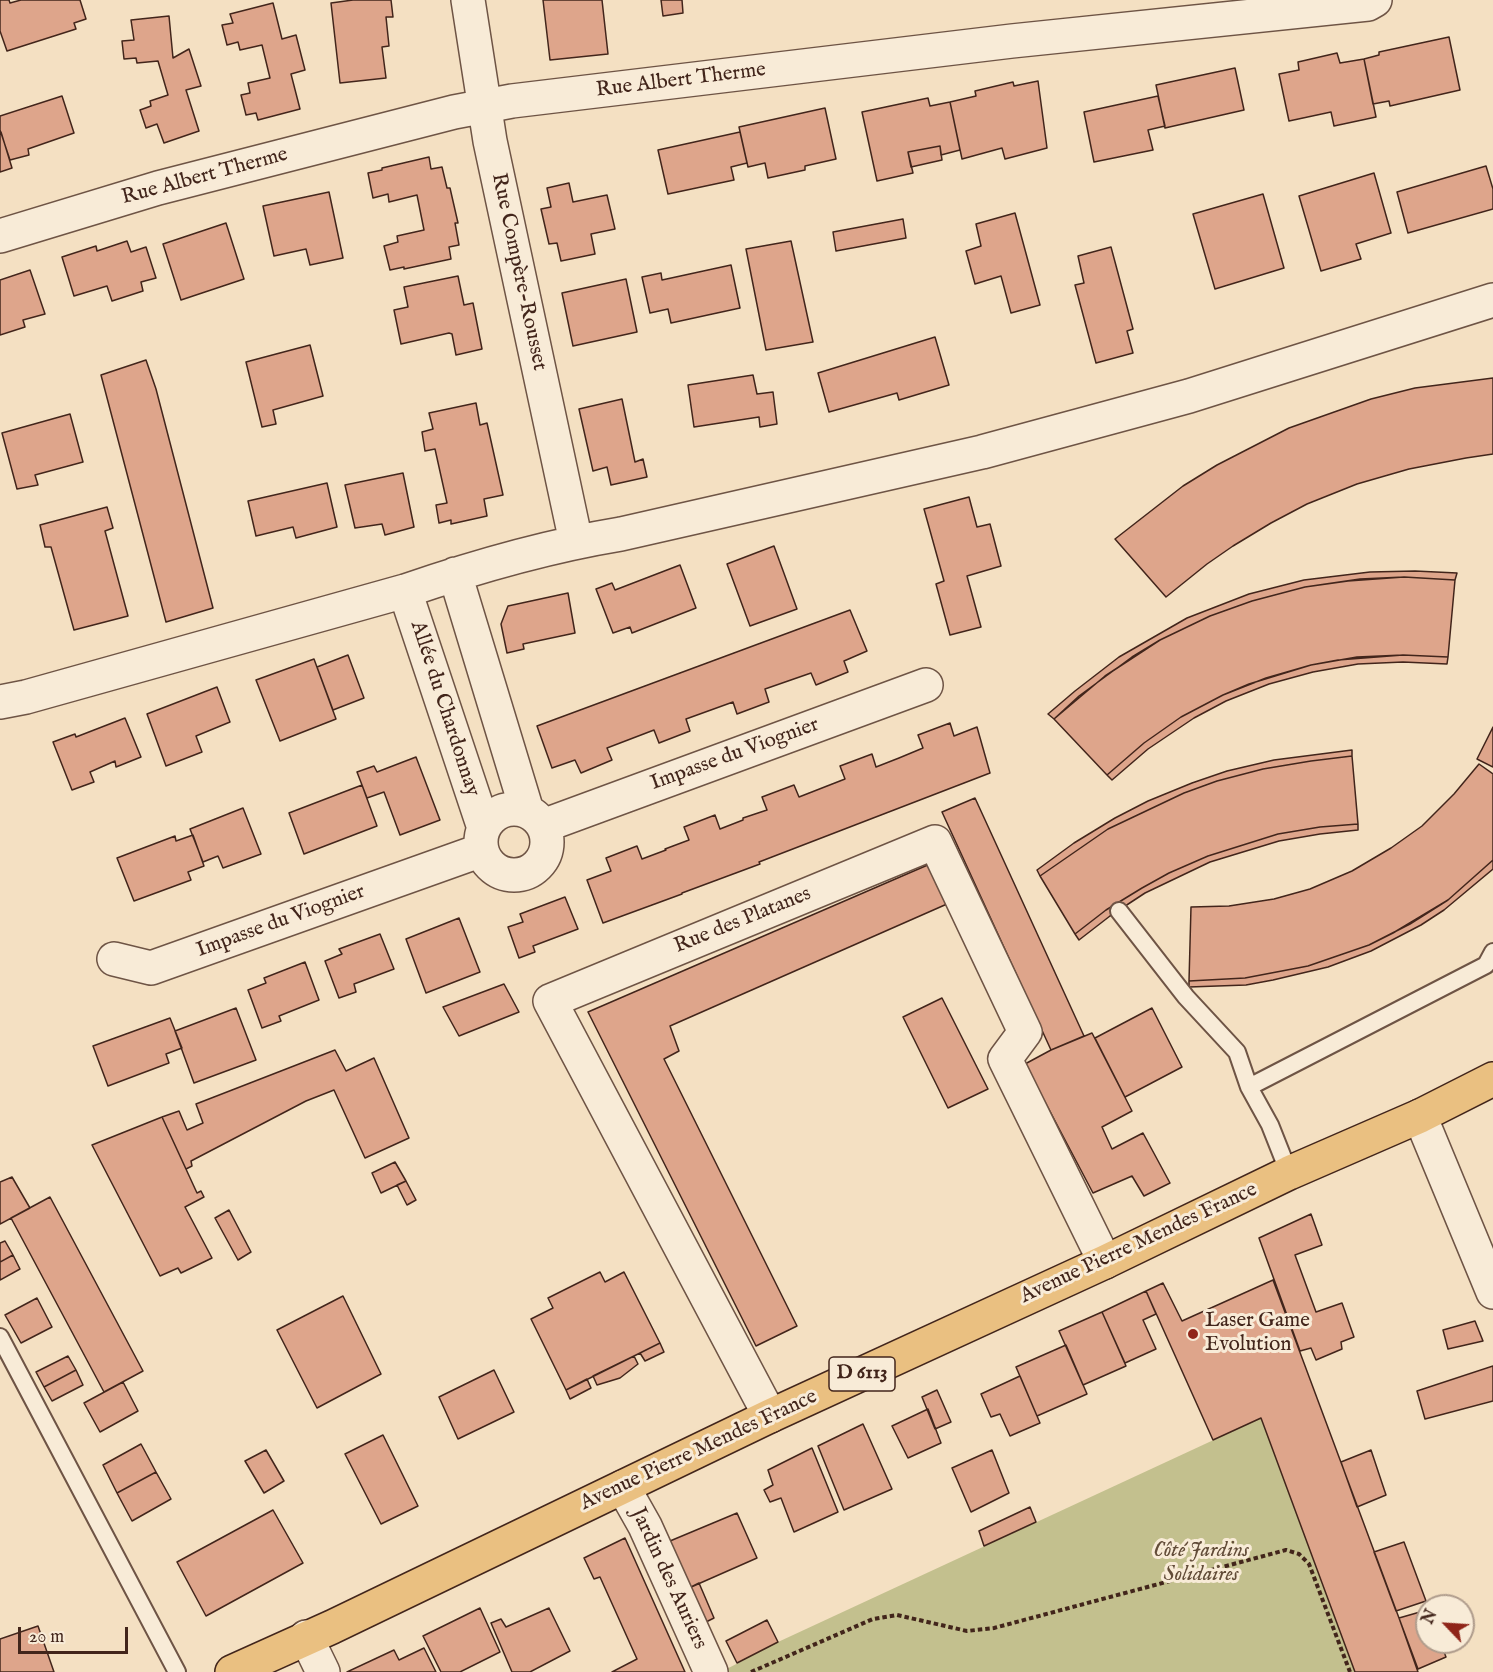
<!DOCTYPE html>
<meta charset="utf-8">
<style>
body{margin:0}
#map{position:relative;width:1493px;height:1672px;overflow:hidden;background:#f4e0c2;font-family:"IM FELL English",serif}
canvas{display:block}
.north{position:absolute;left:1415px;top:1594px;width:60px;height:60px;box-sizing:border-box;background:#f8ebd7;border:2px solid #af9c8c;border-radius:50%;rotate:295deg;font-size:16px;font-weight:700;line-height:24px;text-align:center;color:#42251b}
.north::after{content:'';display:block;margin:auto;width:21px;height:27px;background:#8f2418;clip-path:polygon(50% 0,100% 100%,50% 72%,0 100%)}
.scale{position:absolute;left:18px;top:1627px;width:110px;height:27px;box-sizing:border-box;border:3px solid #42251b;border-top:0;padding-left:8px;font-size:18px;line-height:21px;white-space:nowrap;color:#42251b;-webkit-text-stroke:4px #f8ebd7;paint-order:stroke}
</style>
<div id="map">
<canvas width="1493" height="1672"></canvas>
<div class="north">N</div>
<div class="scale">20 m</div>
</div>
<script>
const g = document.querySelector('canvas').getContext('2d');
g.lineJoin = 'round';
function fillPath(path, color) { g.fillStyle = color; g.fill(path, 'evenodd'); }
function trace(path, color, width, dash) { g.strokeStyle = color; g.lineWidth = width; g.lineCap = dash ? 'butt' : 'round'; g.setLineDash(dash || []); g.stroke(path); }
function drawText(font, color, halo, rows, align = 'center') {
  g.font = font + ' "IM FELL English",serif'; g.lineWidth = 6; g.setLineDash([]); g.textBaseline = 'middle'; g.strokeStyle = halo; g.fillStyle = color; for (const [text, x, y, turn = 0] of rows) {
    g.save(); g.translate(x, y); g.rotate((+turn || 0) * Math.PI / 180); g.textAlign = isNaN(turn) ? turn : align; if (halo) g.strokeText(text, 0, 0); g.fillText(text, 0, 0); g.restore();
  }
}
const green = new Path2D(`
 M1261 1418 1355 1672H721L778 1642Z`);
const building = new Path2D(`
 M0 0H9L10 3 21 0H80L86 19 74 23 76 29 7 51 0 31Z
 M353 0H391L393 17H386L389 46 382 47 386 78 340 83 331 3Z
 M543 0H602L608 54 550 60Z
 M661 0H682L683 13 663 16Z
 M273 3 282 39 296 35 305 70 291 74 300 109 258 120 256 113 246 115 241 95 250 93 248 83 270 78 262 45 240 50 238 42 227 45 222 25 233 23 230 14Z
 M169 16 173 58 189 49 201 86 186 90 199 131 164 143 157 124 146 128 140 110 151 106 150 101 168 95 158 61 137 63 136 58 124 59 122 41 134 40 131 20Z
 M1449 37 1460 90 1390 106 1389 101 1373 104 1364 59 1379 55V52Z
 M1337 53 1340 63 1364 59 1376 117 1334 126 1331 112 1289 121 1279 74 1299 70 1298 62Z
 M1235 68 1244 110 1165 128 1156 85Z
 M1038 81 1047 148 1005 159 1002 148 962 159 950 102 976 96 975 91 1013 82 1014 86Z
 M62 96 74 133 28 149 29 155 10 160 0 130V116Z
 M1158 96 1165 126 1148 130 1153 150 1094 162 1084 112Z
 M928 98 930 106 950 102 960 150 941 155 940 146 908 152 913 173 877 181 862 112Z
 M825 108 836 159 805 166V170L768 178 765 163 748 167 739 127Z
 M1 132 12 168 0 172V132Z
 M740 132 747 163 731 167 734 180 668 194 658 150Z
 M940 146 942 160 911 167 908 152Z
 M429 157 431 169 442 167 447 188H450L458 223H455L459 245 449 247 451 259 404 269V267L390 270 384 246 398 242 397 236 424 230 417 195 389 202 388 194 373 198 368 173 382 170V168Z
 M1486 166 1493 189V209L1408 233 1397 192Z
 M1374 173 1391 233 1356 244 1361 259 1321 271 1299 196Z
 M569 183 573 202 607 195 615 229 591 234 595 254 561 261 557 243 549 244 541 209 551 207 547 188Z
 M329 192 343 258 310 265 306 249 274 256 263 206Z
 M1263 194 1284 268 1215 289 1193 214Z
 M1015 213 1040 305 1011 313 1001 276 975 284 966 251 981 246 976 224Z
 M903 219 906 238 836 251 833 232Z
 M226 223 244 279 181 300 163 244Z
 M127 241 131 252 146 247 156 278 141 282 143 291 112 301 107 286 74 296 62 257 96 246 97 251Z
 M791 241 813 342 766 350 746 249Z
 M1111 247 1133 329 1127 331 1133 353 1096 363 1075 285 1084 283 1078 256Z
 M731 265 740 308 671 323 668 309 650 313 642 277 661 273 662 280Z
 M30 270 45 314 23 320 25 327 0 335V280Z
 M458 276 464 305 473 303 482 349 456 355 452 334 449 333 401 344 394 310 408 307 404 287Z
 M626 279 637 332 573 346 562 293Z
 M935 337 949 385 899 400 897 393 829 412 818 373Z
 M310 345 323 396 273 410 276 424 262 427 246 362Z
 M146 360 156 389 213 608 166 622 101 375Z
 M753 375 757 394 773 392 777 424 760 427 759 417 694 427 688 385Z
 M1493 378V454L1466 458 1409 469 1357 484 1307 504 1271 523 1233 546 1207 564 1166 597 1115 539 1183 486 1217 465 1289 428 1371 399 1415 388Z
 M622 399 635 462 643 459 647 477 611 485 607 467 593 471 579 409Z
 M476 403 480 425 487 423 503 495 484 499 487 516 451 524V520L439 523 436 505 447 503 435 449 425 451 422 432 433 429 429 413Z
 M70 414 83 462 35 475 38 485 17 489 2 433Z
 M403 473 414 527 385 535 382 524 355 528 345 485Z
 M327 483 337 527 296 538 293 527 256 536 248 501Z
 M969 497 977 527 990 524 1001 566 967 576 981 627 950 635 936 584 944 581 924 509Z
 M107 507 113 528 105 531 128 616 74 630 51 547H45L40 525Z
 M774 546 797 609 750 626 727 564Z
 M680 565 696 608 632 633 630 627 613 633 596 589 612 583 615 590Z
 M1415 571 1457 573 1455 580 1404 577 1348 581 1305 587 1252 601 1210 616 1160 640 1105 676 1054 719 1048 714 1075 691 1119 657 1187 618 1249 594 1304 580 1370 572Z
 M1404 577 1455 580 1448 657 1403 655 1357 657 1311 665 1266 678 1223 695 1181 717 1144 743 1107 775 1054 719 1079 696 1132 657 1160 640 1210 616 1252 601 1305 587 1360 579Z
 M568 593 575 633 523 644 524 649 507 653 501 624 508 606Z
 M850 610 867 651 844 661 848 672 816 685 811 673 765 689 769 702 737 714 733 702 686 719 690 731 659 743 654 730 607 748 612 760 581 773 575 760 552 768 537 726Z
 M348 655 364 698 333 710 317 667Z
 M1403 655 1448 657 1447 664 1403 662 1358 664 1313 672 1269 684 1226 701 1194 718 1148 749 1112 780 1107 775 1144 743 1181 717 1223 695 1249 684 1311 665 1338 660Z
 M314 659 336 719 280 741 256 680Z
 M217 687 230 722 196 736 202 752 166 766 147 714Z
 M125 718 141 757 116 767 115 761 90 772 94 782 72 790 53 742 75 734 76 737Z
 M950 723 954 736 977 727 990 773 759 862 760 864 682 893V894L603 923 587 880 611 871 606 858 637 846 642 859 666 850 665 849 689 840 684 827 715 815 720 829 743 820V818L767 810 762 797 794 785 799 797 845 779 840 766 872 754 876 767 899 758 923 748 918 735Z
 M1493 727V767L1477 759Z
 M1352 750V756L1311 761 1263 769 1217 781 1184 793 1108 829 1040 876 1037 870 1074 843 1115 818 1148 801 1192 783 1227 771 1274 760Z
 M1352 756 1358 824 1320 827 1278 834 1208 856 1169 873 1142 888 1106 910 1075 934 1040 876 1108 829 1184 793 1217 781 1263 769 1311 761Z
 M416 757 440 820 400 835 384 792 367 798 357 772 374 766 377 772Z
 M1479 764 1493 774V860L1448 900 1393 933 1369 945 1308 966 1245 978 1189 981 1191 907 1229 906 1274 899 1310 889 1352 871 1391 848 1422 826 1454 794Z
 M362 785 377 826 304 854 289 813Z
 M975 798 1084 1036 1051 1050 942 812Z
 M243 808 261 854 223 868 218 856 203 862 190 829Z
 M1358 824V830L1320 834 1279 841 1210 862 1145 893 1110 916 1079 940 1075 934 1106 910 1142 888 1169 873 1208 856 1278 834 1320 827Z
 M193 835 204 866 188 872 191 880 134 901 117 858 175 836 176 841Z
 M1493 860V869L1444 910 1421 925 1371 951 1328 967 1273 980 1246 985 1189 987V981L1245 978 1308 966 1369 945 1410 924 1448 900Z
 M930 864 947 904 670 1026 679 1051 664 1059 797 1326 756 1346 588 1012Z
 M565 897 578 929 533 946 535 952 519 958 508 927 523 922 520 914Z
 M459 918 480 972 426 993 406 939Z
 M380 934 394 969 354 984 356 992 339 998 325 961 342 954 339 949Z
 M305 962 319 1000 279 1016 281 1021 262 1028 248 990 266 983 264 978Z
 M504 984 519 1012 459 1036 443 1007Z
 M942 998 988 1089 948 1108 903 1017Z
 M236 1008 256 1060 194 1083 175 1031Z
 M1152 1008 1182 1067 1125 1097 1095 1038Z
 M170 1018 182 1048 166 1054 169 1063 108 1086 93 1046Z
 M1092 1033 1132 1111 1102 1127 1112 1149 1143 1133 1170 1183 1144 1196 1132 1176 1093 1193 1025 1064 1051 1050Z
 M335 1050 346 1071 374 1058 409 1138 365 1158 334 1090 306 1101 191 1161 192 1166 186 1169 162 1117 179 1111 187 1130 203 1123 196 1104Z
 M162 1117 197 1193 201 1191 204 1197 185 1207 212 1258 181 1273 178 1268 160 1276 92 1145Z
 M395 1162 406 1181 381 1193 372 1173Z
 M12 1177 30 1208 0 1224V1182Z
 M406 1181 416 1200 407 1205 397 1185Z
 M50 1197 143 1371 104 1392 11 1218Z
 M229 1210 251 1252 238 1260 215 1218Z
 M1311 1214 1322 1245 1295 1255 1316 1312 1342 1303 1354 1337 1341 1342 1342 1349 1316 1360 1311 1348 1300 1351 1259 1238Z
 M5 1241 13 1255 0 1262V1243Z
 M13 1255 20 1269 0 1280V1262Z
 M600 1272 605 1282 624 1272 660 1343 566 1390 531 1319 553 1308 548 1298Z
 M1273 1280 1399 1618 1418 1672H1355L1261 1418 1213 1440 1146 1291 1163 1283 1182 1321Z
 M1146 1291 1156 1314 1143 1320 1156 1349 1125 1363 1102 1312Z
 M343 1296 381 1374 317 1408 277 1330Z
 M37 1298 52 1327 21 1343 5 1315Z
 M1102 1312 1126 1366 1083 1385 1059 1331Z
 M1475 1321 1483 1341 1448 1349 1443 1330Z
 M660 1343 664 1352 645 1361 640 1353Z
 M1066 1345 1087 1394 1037 1416 1016 1367Z
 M68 1356 76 1370 44 1387 36 1372Z
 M634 1356 638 1364 620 1378 597 1385 593 1376Z
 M1493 1366V1401L1425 1419 1417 1391Z
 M76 1370 83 1385 52 1401 44 1387Z
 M494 1370 514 1412 458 1439 439 1397Z
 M1020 1376 1040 1423 1010 1436 1000 1414 991 1417 981 1394Z
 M587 1379 591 1388 570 1399 566 1390Z
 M123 1382 138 1411 100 1432 84 1403Z
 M937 1390 951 1422 935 1429 922 1397Z
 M928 1409 941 1443 908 1458 892 1426Z
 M863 1424 892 1489 844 1510 818 1446Z
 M383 1435 418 1506 381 1524 345 1454Z
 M141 1444 156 1472 117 1493 103 1465Z
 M812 1448 838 1512 794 1532 781 1498 770 1502 764 1490 773 1485 768 1470Z
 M266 1450 284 1481 264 1493 245 1461Z
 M992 1450 1009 1493 971 1512 952 1468Z
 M1371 1450 1386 1495 1357 1507 1341 1462Z
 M156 1472 171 1499 132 1521 117 1493Z
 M1030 1507 1036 1522 984 1546 979 1531Z
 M273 1510 303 1563 206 1616 177 1562Z
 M737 1513 757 1558 689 1588 670 1541Z
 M625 1538 685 1672H612L637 1659 600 1577 594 1579 584 1558Z
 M1404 1542 1426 1601 1396 1611 1374 1552Z
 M699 1583 714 1618 704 1623 689 1588Z
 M480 1608 500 1652 460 1672H441L423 1636Z
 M549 1608 570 1651 530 1672H512L491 1623 501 1619 506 1627Z
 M1420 1612 1427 1631V1642H1440L1446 1657 1418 1669 1399 1618Z
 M767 1620 778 1642 737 1663 726 1641Z
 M38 1626 54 1672H0V1639Z
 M424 1648 436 1672H347L394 1650 399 1660Z`);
const path = new Path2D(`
 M751 1672 873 1619 897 1615 967 1631 994 1628 1286 1550 1299 1554 1309 1564 1350 1672`);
const service = new Path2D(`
 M1119 911 1186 997 1237 1052 1249 1087 1270 1125 1289 1173
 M1249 1087 1486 965 1493 952
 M0 1337 177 1672`);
const minor = new Path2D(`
 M468 0 490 141 576 542
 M0 236 158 188 454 112 512 101 1012 41 1368 4 1375 0
 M455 574 527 811
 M405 591 484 828
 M0 702 26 697 405 591C475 567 548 546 621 534L982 452 1189 396 1493 300
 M481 842a33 33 0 1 1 66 0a33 33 0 1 1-66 0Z
 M543 826 926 685
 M114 959 151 968 482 850
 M1420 1116 1493 1292
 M770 1416 550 1001 935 842 1025 1032 1005 1059 1105 1262
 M623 1487 645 1526 711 1672
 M306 1637 323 1672`);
const primary = new Path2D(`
 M232 1672 332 1627 770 1416 1105 1262 1289 1173 1420 1116 1493 1079`);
const markers = [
 [1193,1334,6,"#8f2418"]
];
const shields = [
 [862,1374,66]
];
const shieldNames = [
 ["D 6113",862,1374]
];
const streetNames = [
 ["Rue Albert Therme",681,81,-7],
 ["Rue Albert Therme",205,177,-15],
 ["Rue Compère-Rousset",518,272,78],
 ["Allée du Chardonnay",444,709,72],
 ["Impasse du Viognier",735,755,-20],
 ["Rue des Platanes",743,921,-22],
 ["Impasse du Viognier",281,922,-20],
 ["Avenue Pierre Mendes France",1139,1244,-25],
 ["Avenue Pierre Mendes France",699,1451,-25],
 ["Jardin des Auriers",668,1579,65]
];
const poiNames = [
 ["Laser Game",1205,1322],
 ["Evolution",1205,1346]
];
const parkNames = [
 ["Côté Jardins",1201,1552],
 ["Solidaires",1201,1576]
];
fillPath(green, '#c3c08e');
fillPath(building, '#dea58b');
trace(building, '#42251b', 1.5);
trace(service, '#6e5445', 20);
trace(minor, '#6e5445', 36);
trace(primary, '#42251b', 36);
trace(path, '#42251b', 4, [4.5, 3]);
trace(service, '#f8ebd7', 16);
trace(minor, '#f8ebd7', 33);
trace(primary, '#eac081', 33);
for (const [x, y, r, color] of markers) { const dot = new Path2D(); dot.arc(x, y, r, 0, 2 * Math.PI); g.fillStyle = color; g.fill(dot); trace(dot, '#f8ebd7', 2); }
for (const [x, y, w] of shields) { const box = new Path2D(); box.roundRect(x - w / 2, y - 17, w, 34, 4.5); g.fillStyle = '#f8ebd7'; g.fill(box); trace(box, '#42251b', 1.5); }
drawText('bold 20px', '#42251b', null, shieldNames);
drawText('21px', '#42251b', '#f8ebd7', streetNames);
drawText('21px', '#42251b', '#f8ebd7', poiNames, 'left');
drawText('italic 21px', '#624c38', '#f8ebd7', parkNames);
</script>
